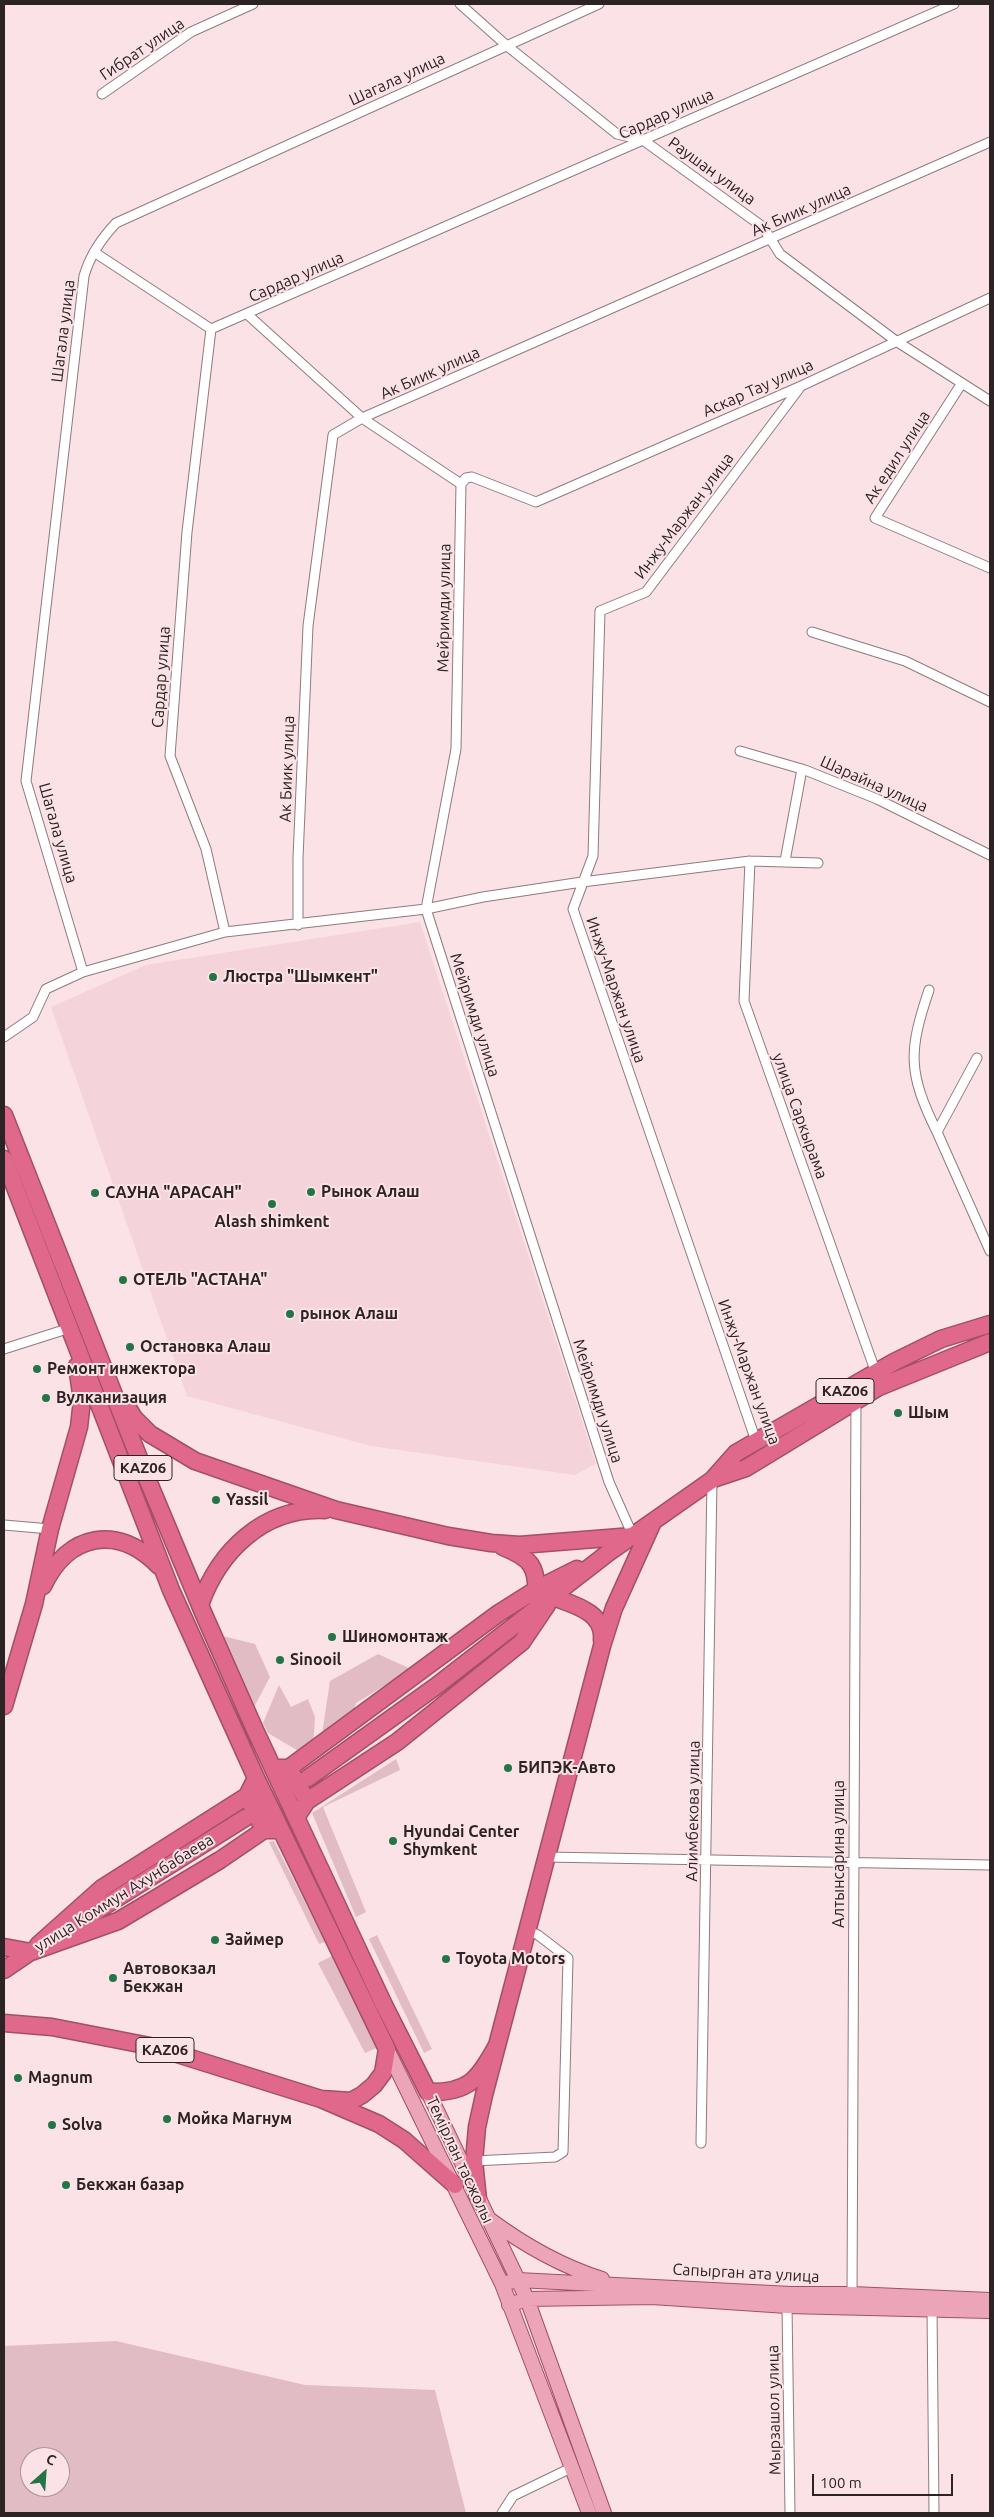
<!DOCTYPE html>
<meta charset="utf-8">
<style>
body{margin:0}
#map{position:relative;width:994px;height:2517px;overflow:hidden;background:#fbe2e7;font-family:Ubuntu,sans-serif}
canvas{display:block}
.frame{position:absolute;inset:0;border:5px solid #2c2325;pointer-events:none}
.north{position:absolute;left:20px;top:2447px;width:50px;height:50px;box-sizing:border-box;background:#fbe2e7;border:1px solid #a89699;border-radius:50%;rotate:26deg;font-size:14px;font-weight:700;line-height:20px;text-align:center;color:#2c2325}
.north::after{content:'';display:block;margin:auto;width:18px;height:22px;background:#247546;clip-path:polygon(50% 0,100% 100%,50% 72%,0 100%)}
.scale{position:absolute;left:812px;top:2474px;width:141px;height:22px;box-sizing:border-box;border:2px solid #2c2325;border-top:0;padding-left:6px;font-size:15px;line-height:18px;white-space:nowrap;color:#2c2325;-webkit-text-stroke:4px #fbe2e7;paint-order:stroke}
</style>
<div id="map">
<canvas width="994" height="2517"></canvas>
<div class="frame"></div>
<div class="north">С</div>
<div class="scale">100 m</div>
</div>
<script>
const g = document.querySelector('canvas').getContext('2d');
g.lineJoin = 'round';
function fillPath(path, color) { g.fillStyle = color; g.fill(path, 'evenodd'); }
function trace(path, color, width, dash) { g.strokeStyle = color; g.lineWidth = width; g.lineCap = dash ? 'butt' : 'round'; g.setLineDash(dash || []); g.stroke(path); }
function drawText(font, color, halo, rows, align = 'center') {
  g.font = font + ' Ubuntu,sans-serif'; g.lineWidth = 4; g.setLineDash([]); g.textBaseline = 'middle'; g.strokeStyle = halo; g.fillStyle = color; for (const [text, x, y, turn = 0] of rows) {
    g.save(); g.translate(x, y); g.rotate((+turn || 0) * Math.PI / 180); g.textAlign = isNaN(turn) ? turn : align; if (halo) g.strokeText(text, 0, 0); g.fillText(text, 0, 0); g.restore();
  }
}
const built = new Path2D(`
 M420 922 596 1464 575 1475 371 1446 187 1396 51 1007 146 965Z`);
const green = new Path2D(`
 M219 1635 255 1644 270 1677 254 1707Z
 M378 1654 420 1673 397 1688 387 1684 356 1703 352 1717 321 1741 330 1681Z
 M279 1685 291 1707 308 1699 315 1717 313 1749 300 1752 268 1733 263 1723Z
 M396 1759 400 1770 323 1807 366 1912 356 1917 312 1813Z
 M274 1841 325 1942 319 1944 269 1842Z
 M377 1935 432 2049 424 2053 369 1939Z
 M332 1956 379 2047 365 2053 318 1963Z
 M116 2341 305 2385 435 2390 466 2513H4V2346ZM30 2457H60V2487H30Z`);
const street = new Path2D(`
 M460 4 506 45 617 134 643 140 763 227 780 254 896 341 990 401
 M102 94 191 32 253 4
 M94 252 211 329
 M247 314 362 418 461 484 466 478 472 477 536 502 801 386 990 298
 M962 383 875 518 990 568
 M461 484 456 749 426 909 609 1482 633 1536
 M812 632 905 661 990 702
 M740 751 805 770 877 799 990 855
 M750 861 744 1001 876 1373
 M785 861 802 769
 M298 925V858L308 626 333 435 362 418 990 142
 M225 932 206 849 170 756 187 532 211 329 954 4
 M83 972 26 781 84 276C90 255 101 239 116 223L599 4
 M929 990C908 1052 908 1073 937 1132L977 1058
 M4 1037 33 1017 46 989 83 972 225 932 426 909 483 897 582 882 750 861 818 863
 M937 1132 990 1251
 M4 1349 70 1328
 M757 1444 573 909 593 856 600 611 646 592 801 386
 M4 1525 50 1529
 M546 1857 990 1865
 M701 2143 712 1480
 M474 2161 555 2157 563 2152 568 1958 538 1935 527 1930
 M852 2297 856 1401
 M787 2306 790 2513
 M932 2309 934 2513
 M502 2513 513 2496 573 2467`);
const primary = new Path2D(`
 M387 2049 502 2284 589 2513
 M428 2092 527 2299 604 2513
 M489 2219C524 2245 561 2266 602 2279
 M502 2284 518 2280 791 2294H852L990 2300
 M509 2305 527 2299 652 2297 787 2306 990 2311`);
const highway = new Path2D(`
 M4 1115 144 1471 205 1617 255 1730 384 2005 428 2092C468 2093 478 2080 496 2047
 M4 1159 171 1590 256 1778 387 2049 383 2073 374 2085 362 2095 351 2101 321 2099
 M125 1403 134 1418 150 1434 195 1461 336 1510 448 1536 491 1543 520 1545 633 1536
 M713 1479 746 1468 879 1387 990 1342
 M503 1547C531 1558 538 1567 536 1597
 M43 1586C68 1533 118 1524 159 1566
 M553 1597C574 1605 605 1612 602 1640
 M200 1605C219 1551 264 1507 325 1510
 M4 1706 34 1604 50 1529 79 1427 82 1400 77 1366
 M274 1768H289L499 1613 537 1589 577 1569
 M289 1768 307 1801
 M308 1778 435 1687 608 1553 712 1480 736 1453 894 1362 941 1339 990 1324
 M247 1796 264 1830
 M297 1816 307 1801 397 1742 522 1642 547 1605
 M71 1927 245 1818
 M38 1945 102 1888 247 1796 256 1778
 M4 1947 31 1952 118 1921 220 1860 264 1830H281
 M4 1970 35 1949
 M4 2023 52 2027 155 2047 321 2099 379 2124 404 2140 455 2185
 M478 2200 474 2161 477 2127 484 2095 602 1646 614 1608 652 1524`);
const markers = [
 [213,977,5,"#247546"],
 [311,1192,5,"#247546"],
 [95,1193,5,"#247546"],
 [272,1204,5,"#247546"],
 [123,1280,5,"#247546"],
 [290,1314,5,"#247546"],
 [130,1347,5,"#247546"],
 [37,1369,5,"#247546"],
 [46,1398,5,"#247546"],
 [898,1413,5,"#247546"],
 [216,1500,5,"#247546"],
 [332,1637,5,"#247546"],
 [280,1660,5,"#247546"],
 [508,1768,5,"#247546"],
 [393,1841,5,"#247546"],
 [215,1940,5,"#247546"],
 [446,1959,5,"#247546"],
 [113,1978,5,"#247546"],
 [18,2078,5,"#247546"],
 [167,2119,5,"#247546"],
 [52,2125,5,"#247546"],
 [66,2185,5,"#247546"]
];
const shields = [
 [845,1391,58],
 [143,1468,58],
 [165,2050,58]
];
const shieldNames = [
 ["KАZ06",845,1391],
 ["KАZ06",143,1468],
 ["KАZ06",165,2050]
];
const streetNames = [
 ["Гибрат улица",142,49,-34],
 ["Шагала улица",397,79,-25],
 ["Сардар улица",666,114,-24],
 ["Раушан улица",712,171,36],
 ["Ак Биик улица",801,210,-24],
 ["Сардар улица",296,277,-24],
 ["Шагала улица",63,331,-83],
 ["Ак Биик улица",430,373,-24],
 ["Аскар Тау улица",758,388,-24],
 ["Ак едил улица",897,457,-57],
 ["Инжу-Маржан улица",684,516,-53],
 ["Мейримди улица",444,608,-89],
 ["Сардар улица",161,677,-86],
 ["Ак Биик улица",287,769,-88],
 ["Шарайна улица",874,784,24],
 ["Шагала улица",58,833,74],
 ["Инжу-Маржан улица",616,990,71],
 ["Мейримди улица",475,1015,72],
 ["улица Саркырама",800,1116,70],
 ["Инжу-Маржан улица",749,1372,70],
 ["Мейримди улица",598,1401,72],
 ["Алимбекова улица",693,1811,-89],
 ["Алтынсарина улица",839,1854,-90],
 ["улица Коммун Ахунбабаева",124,1893,-32],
 ["Темірлан тасжолы",460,2160,65],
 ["Сапырган ата улица",746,2273,3],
 ["Мырзашол улица",774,2410,-91]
];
const poiNames = [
 ["Люстра \"Шымкент\"",223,977],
 ["Рынок Алаш",321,1192],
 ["САУНА \"АРАСАН\"",105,1193],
 ["Alash shimkent",272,1222,"center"],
 ["ОТЕЛЬ \"АСТАНА\"",133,1280],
 ["рынок Алаш",300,1314],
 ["Остановка Алаш",140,1347],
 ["Ремонт инжектора",47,1369],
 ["Вулканизация",56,1398],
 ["Шым",908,1413],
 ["Yassil",226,1500],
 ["Шиномонтаж",342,1637],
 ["Sinooil",290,1660],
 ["БИПЭК-Авто",518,1768],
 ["Hyundai Center",403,1832],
 ["Shymkent",403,1850],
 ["Займер",225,1940],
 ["Toyota Motors",456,1959],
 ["Автовокзал",123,1969],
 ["Бекжан",123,1987],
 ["Magnum",28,2078],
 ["Мойка Магнум",177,2119],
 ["Solva",62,2125],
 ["Бекжан базар",76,2185]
];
fillPath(built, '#f4d3da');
fillPath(green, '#e2bcc4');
trace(street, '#907a7f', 11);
trace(primary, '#a15067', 16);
trace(highway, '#a15067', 19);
trace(street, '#fff', 9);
trace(primary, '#eca4b9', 14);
trace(highway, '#e0688b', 16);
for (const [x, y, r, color] of markers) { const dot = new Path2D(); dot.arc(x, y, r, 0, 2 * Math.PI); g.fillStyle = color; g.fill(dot); trace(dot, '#fbe2e7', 2); }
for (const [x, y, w] of shields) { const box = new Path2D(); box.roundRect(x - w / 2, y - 12.5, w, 25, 4); g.fillStyle = '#fbe2e7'; g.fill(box); trace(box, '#2c2325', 1); }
drawText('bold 15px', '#2c2325', null, shieldNames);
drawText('16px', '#2c2325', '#fbe2e7', streetNames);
drawText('bold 16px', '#2c2325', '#fbe2e7', poiNames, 'left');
</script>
